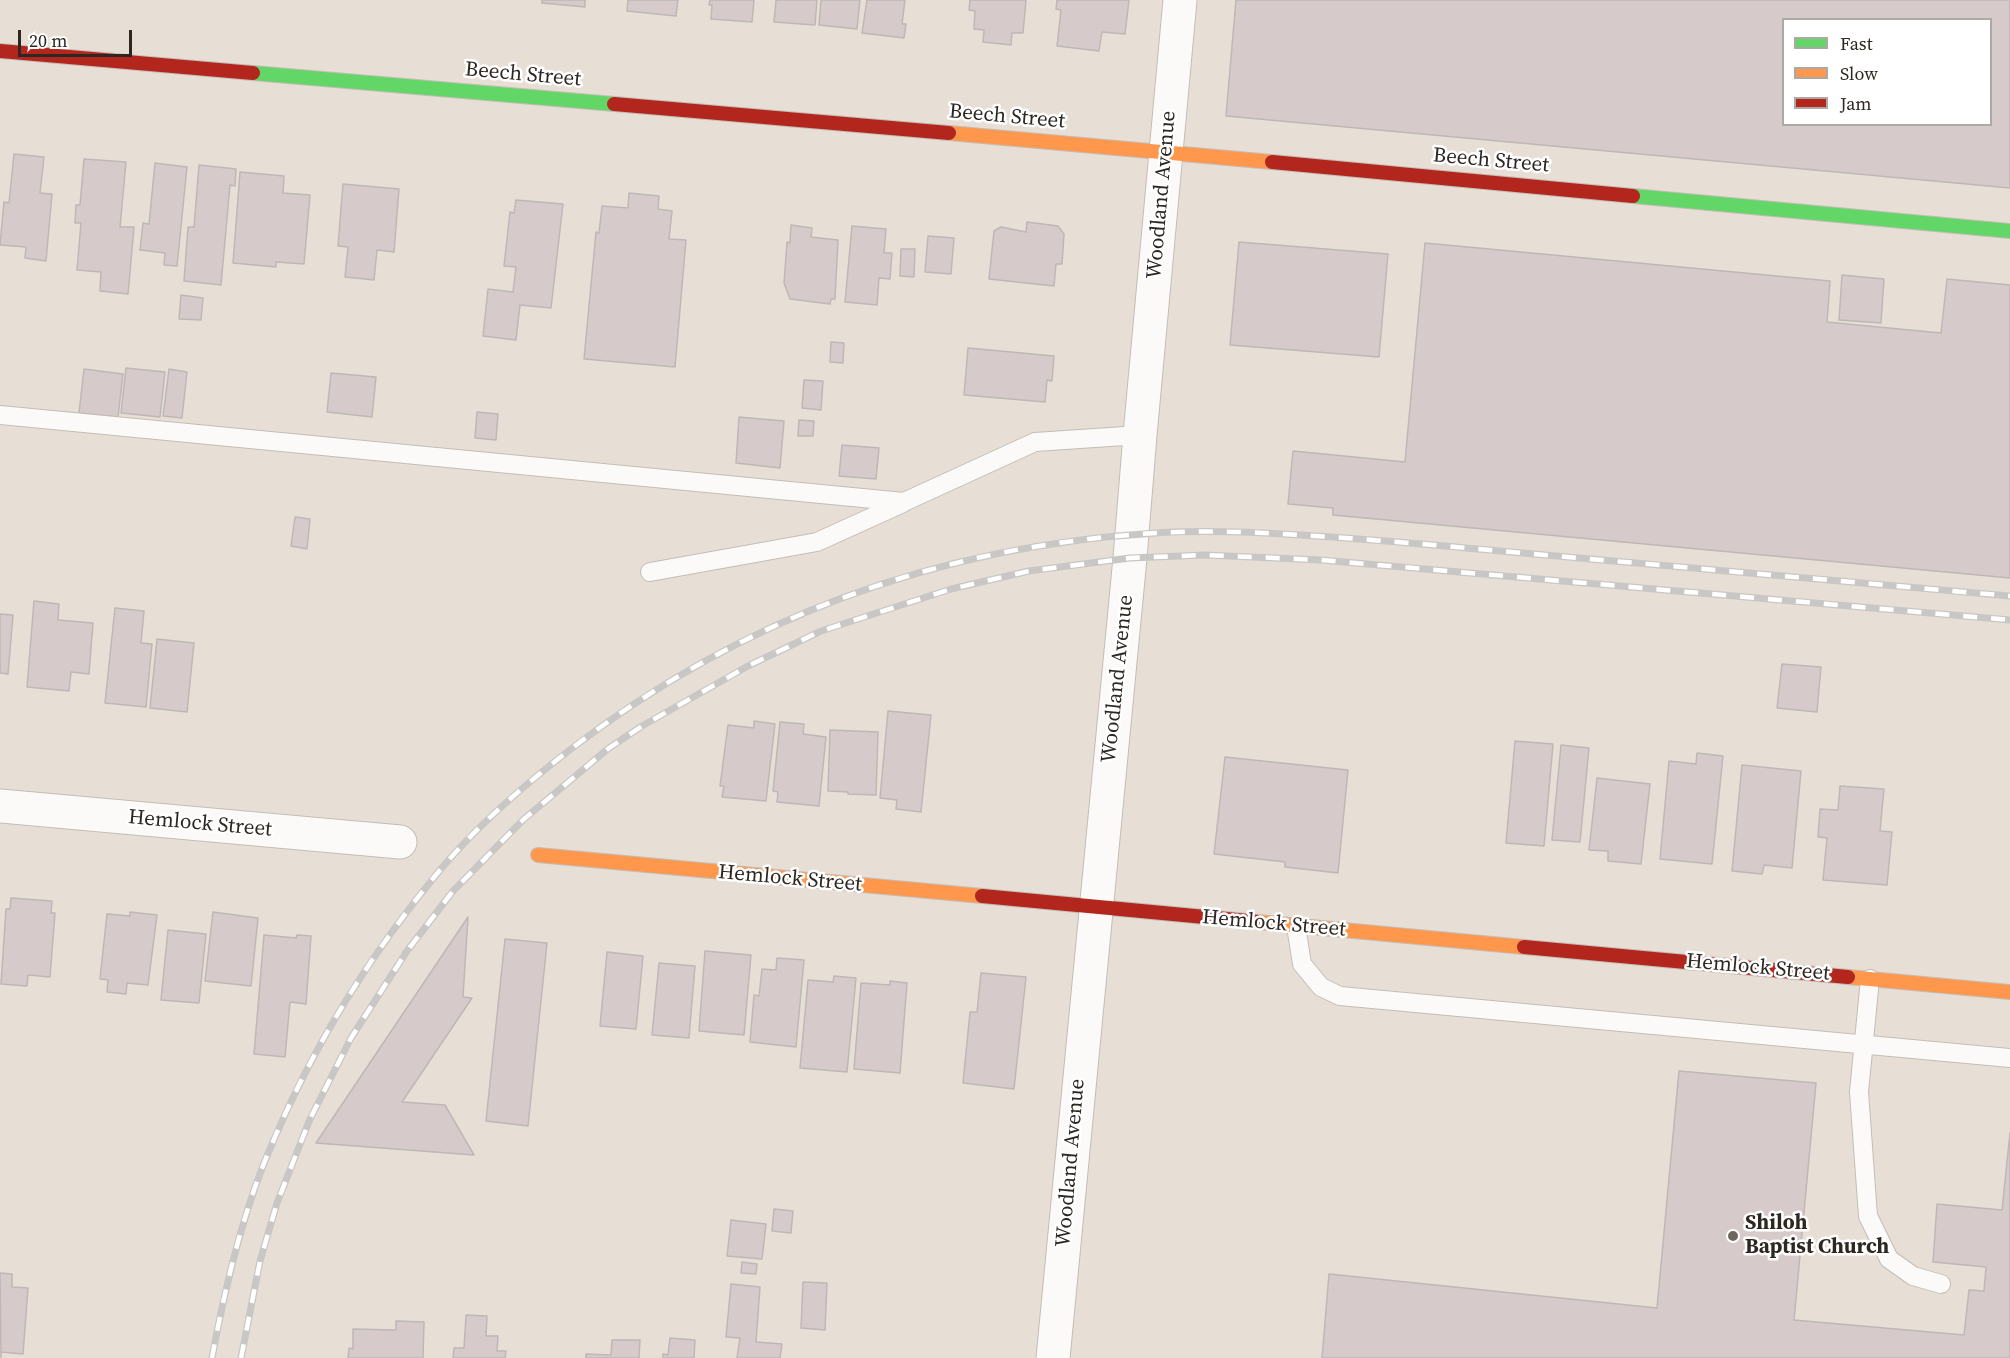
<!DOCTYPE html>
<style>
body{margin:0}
#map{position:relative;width:2010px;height:1358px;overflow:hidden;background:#e7dfd6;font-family:"Source Serif 4",serif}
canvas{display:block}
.legend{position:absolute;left:1782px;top:18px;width:210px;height:108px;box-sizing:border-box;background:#fff;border:2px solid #aba9a6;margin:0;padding:8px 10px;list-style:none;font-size:18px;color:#2d2721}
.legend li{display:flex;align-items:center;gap:12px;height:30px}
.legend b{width:30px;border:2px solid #aba9a6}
.scale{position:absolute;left:18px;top:30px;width:114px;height:27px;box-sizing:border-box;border:3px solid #2d2721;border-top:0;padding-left:8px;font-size:18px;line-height:21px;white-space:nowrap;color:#2d2721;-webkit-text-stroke:4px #fff;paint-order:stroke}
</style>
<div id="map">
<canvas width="2010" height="1358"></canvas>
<ul class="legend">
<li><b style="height:8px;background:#63d668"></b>Fast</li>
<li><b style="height:8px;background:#ff974d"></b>Slow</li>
<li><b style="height:8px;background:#b3261e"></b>Jam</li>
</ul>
<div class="scale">20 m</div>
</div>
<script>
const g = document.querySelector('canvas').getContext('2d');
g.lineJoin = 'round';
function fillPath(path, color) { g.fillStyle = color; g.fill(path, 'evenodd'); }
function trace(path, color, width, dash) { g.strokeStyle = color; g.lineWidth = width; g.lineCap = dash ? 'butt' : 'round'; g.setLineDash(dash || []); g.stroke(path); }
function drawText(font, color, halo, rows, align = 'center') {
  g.font = font + ' "Source Serif 4",serif'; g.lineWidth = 5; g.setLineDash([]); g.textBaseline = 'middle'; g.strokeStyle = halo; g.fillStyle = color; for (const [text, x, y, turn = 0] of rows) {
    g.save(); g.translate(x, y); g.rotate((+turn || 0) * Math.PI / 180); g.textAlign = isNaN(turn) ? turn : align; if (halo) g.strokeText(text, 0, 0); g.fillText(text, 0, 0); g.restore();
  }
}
const building = new Path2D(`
 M542 0H585V7L542 3Z
 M628 0H678L676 16 627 11Z
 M710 0H754L752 22 711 19 712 5H709Z
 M776 0H817L815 25 774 22Z
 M821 0H860L857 29 819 25Z
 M867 0H905L902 24H906L904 38 862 33Z
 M970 0H1026L1023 33H1012L1011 45 983 42 984 30 974 29 975 11 969 10Z
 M1057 0H1129L1125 34 1102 32 1099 51 1057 46 1061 10 1056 9Z
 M1236 0H2010V188L1226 116ZM1784 20H1990V124H1784Z
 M14 154 44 157 40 193 52 194 46 261 25 258 26 247 0 245 4 202 9 203Z
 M84 159 126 162 120 227H134L128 294 100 291 101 272 77 270 81 223H75L76 205H80Z
 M155 163 187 167 177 266 164 265 165 253 140 250 143 223 149 224Z
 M199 165 236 169 235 186 230 185 221 285 184 281 188 227H194Z
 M240 172 284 176 283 193 310 195 304 264 276 262V267L233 263Z
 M343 184 399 189 394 252 377 250 374 280 345 277 348 247 338 246Z
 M629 193 659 196 658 209 672 211 669 239 686 240 675 367 584 359 596 232 599 233 602 206 628 208Z
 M516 200 563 204 551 308 520 305 516 340 483 336 488 289 513 292 516 267 504 266 510 212 514 213Z
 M1027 222 1058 226 1064 234 1062 264H1056L1054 286 989 279 994 231 1001 227 1026 232Z
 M791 225 812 228 811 237 838 240 835 299H831L830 304 790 299 784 283 787 242 790 243Z
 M852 226 886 229 884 253H892L890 279 879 278 877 305 845 302Z
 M928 236 954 238 951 274 925 272Z
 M1239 242 1388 254 1379 357 1230 345Z
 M1425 243 1830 281 1827 322 1941 333 1947 279 2010 285V578L1333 515V508L1288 504 1293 451 1405 462Z
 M901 249H915L914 277 900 276Z
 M1842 275 1884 279 1881 323 1839 320Z
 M181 295 203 298 201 320 179 319Z
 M831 342 844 343 843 363 830 362Z
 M968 348 1054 356 1052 381 1047 380 1045 402 964 395Z
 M126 368 165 372 160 417 121 413Z
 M84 369 123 374 118 417 79 413Z
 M169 369 187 372 182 418 163 416Z
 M331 373 376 377 372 417 327 412Z
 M804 380 823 381 821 410 802 408Z
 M477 412 498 414 496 440 475 438Z
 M739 417 784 421 780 468 736 463Z
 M799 420 814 421 813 436H798Z
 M842 445 879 448 876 479 839 476Z
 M295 517 310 519 307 549 291 546Z
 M34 601 59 604 58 620 93 623 89 674 71 672 69 691 27 687Z
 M115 608 144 611 141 643 152 644 146 707 105 703Z
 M0 614 13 615 8 674 0 673Z
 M157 639 194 643 187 712 150 708Z
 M1782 664 1821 667 1817 712 1777 708Z
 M888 711 931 715 921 812 896 809 897 800 880 798Z
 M754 721 775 724 766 801 722 797 724 786H720L728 725 754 728Z
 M780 722 804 724 803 734 826 737 819 806 777 802 778 792 773 791Z
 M830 730 878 732 876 795 848 794V792L828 791Z
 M1515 741 1553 744 1544 846 1506 843Z
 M1561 745 1589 748 1580 842 1552 840Z
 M1697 753 1723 756 1712 864 1660 859 1669 761 1696 764Z
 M1225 757 1348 770 1338 873 1285 867V862L1214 854Z
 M1742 765 1801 771 1792 868 1764 865 1762 874 1732 871Z
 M1597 778 1650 784 1641 864 1608 861V851L1589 850Z
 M1840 786 1884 789 1880 831 1892 832 1887 885 1823 880 1827 838 1818 837 1820 809 1838 810Z
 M11 898 52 901 51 913H55L50 977 28 975 27 986 1 984 6 909H10Z
 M130 912 157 915 148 985 127 983 126 994 107 992 108 980 100 979 107 914 130 916Z
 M213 912 258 918 251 986 205 981Z
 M468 917 463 997 472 998 402 1102 445 1105 474 1155 316 1143Z
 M168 930 206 934 199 1003 161 1000Z
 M264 935 296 938 297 935 311 936 306 1004 290 1002 285 1057 254 1054Z
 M505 939 547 943 528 1126 486 1121Z
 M705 951 751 955 744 1035 699 1031Z
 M607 952 643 956 636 1029 600 1026Z
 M777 958 804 960 796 1047 750 1042 754 995 759 996 762 969 776 970Z
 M659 963 695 966 689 1038 652 1035Z
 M981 973 1026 977 1014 1089 963 1083 970 1012H977Z
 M834 976 856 978 847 1072 800 1068 808 980 833 982Z
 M890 981 907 983 900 1073 854 1069 861 983 890 985Z
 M1679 1071 1816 1083 1794 1320 1964 1335 1969 1290 1984 1291 1986 1267 1933 1262 1937 1204 2002 1210 2010 1133V1358H1322L1329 1274 1657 1308Z
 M774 1209 793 1211 791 1233 772 1231Z
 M731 1220 766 1224 762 1259 727 1256Z
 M742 1262 757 1264 756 1274 741 1273Z
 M0 1273 12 1274V1287L28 1288 23 1354 1 1352V1358Z
 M803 1282 827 1283 825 1330 801 1328Z
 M731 1284 760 1287 756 1342 782 1344 780 1358H737L740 1338 726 1337Z
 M466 1315 487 1316 486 1336H498L497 1351H506L505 1358H453L454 1348H464Z
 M396 1321 424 1322 423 1358H348L349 1348 353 1349V1329L396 1330Z
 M670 1338 695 1340 694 1358H663V1354L668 1355Z
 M612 1340H640L639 1358H586V1354L611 1355Z`);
const lane = new Path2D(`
 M0 415 904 502 1035 442 1140 435
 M650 572 817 542 903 503
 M1296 926 1302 964 1321 987 1340 996 2010 1058
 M1870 979 1859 1092 1868 1216 1889 1259 1913 1276 1941 1284`);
const street = new Path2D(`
 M0 806 400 842
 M1053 1358 1130 558 1140 435 1180 0`);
const fast = new Path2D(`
 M253 73 614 104
 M1633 196 2010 231`);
const slow = new Path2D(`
 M949 133 1272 162
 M538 855 982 896
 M1258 922 1524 947
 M1848 977 2010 992`);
const jam = new Path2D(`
 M0 51 253 73
 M614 104 949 133
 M1272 162 1633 196
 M982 896 1258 922
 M1524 947 1848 977`);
const rail = new Path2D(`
 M212 1358C225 1287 243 1210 272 1144 314 1044 371 953 440 870 478 825 524 785 571 749 743 617 939 546 1156 533 1204 530 1253 532 1300 535 1367 539 1434 545 1500 551 1670 566 1840 581 2010 596
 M241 1358 260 1261 277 1203 310 1119 351 1038 407 951 453 891 524 819 609 748 642 726 748 666 821 631 951 589 1029 571 1130 558 1205 555 1321 560 2010 620`);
const markers = [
 [1733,1236,6,"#6e6760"]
];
const streetNames = [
 ["Beech Street",523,75,5],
 ["Beech Street",1007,117,5],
 ["Beech Street",1491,161,5],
 ["Woodland Avenue",1162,195,-85],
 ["Woodland Avenue",1118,679,-84],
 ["Hemlock Street",200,824,5],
 ["Hemlock Street",790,879,5],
 ["Hemlock Street",1274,924,5],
 ["Hemlock Street",1758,968,5],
 ["Woodland Avenue",1071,1163,-85]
];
const poiNames = [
 ["Shiloh",1745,1224],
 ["Baptist Church",1745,1248]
];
fillPath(building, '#d7cacb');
trace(building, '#bfb7b6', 1.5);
trace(lane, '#c4bdb6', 20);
trace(street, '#c4bdb6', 35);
trace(fast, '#c4bdb6', 16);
trace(slow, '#c4bdb6', 16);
trace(jam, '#c4bdb6', 16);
trace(lane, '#fbfaf9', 18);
trace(street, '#fbfaf9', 33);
trace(fast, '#63d668', 14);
trace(slow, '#ff974d', 14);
trace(jam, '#b3261e', 14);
trace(rail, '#c9c7c5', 7);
trace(rail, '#fff', 4.5, [14]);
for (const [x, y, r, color] of markers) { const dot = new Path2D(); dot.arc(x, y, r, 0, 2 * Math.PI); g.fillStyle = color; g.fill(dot); trace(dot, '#fff', 2); }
drawText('21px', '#2d2721', '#fff', streetNames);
drawText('bold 21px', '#2d2721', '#fff', poiNames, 'left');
</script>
